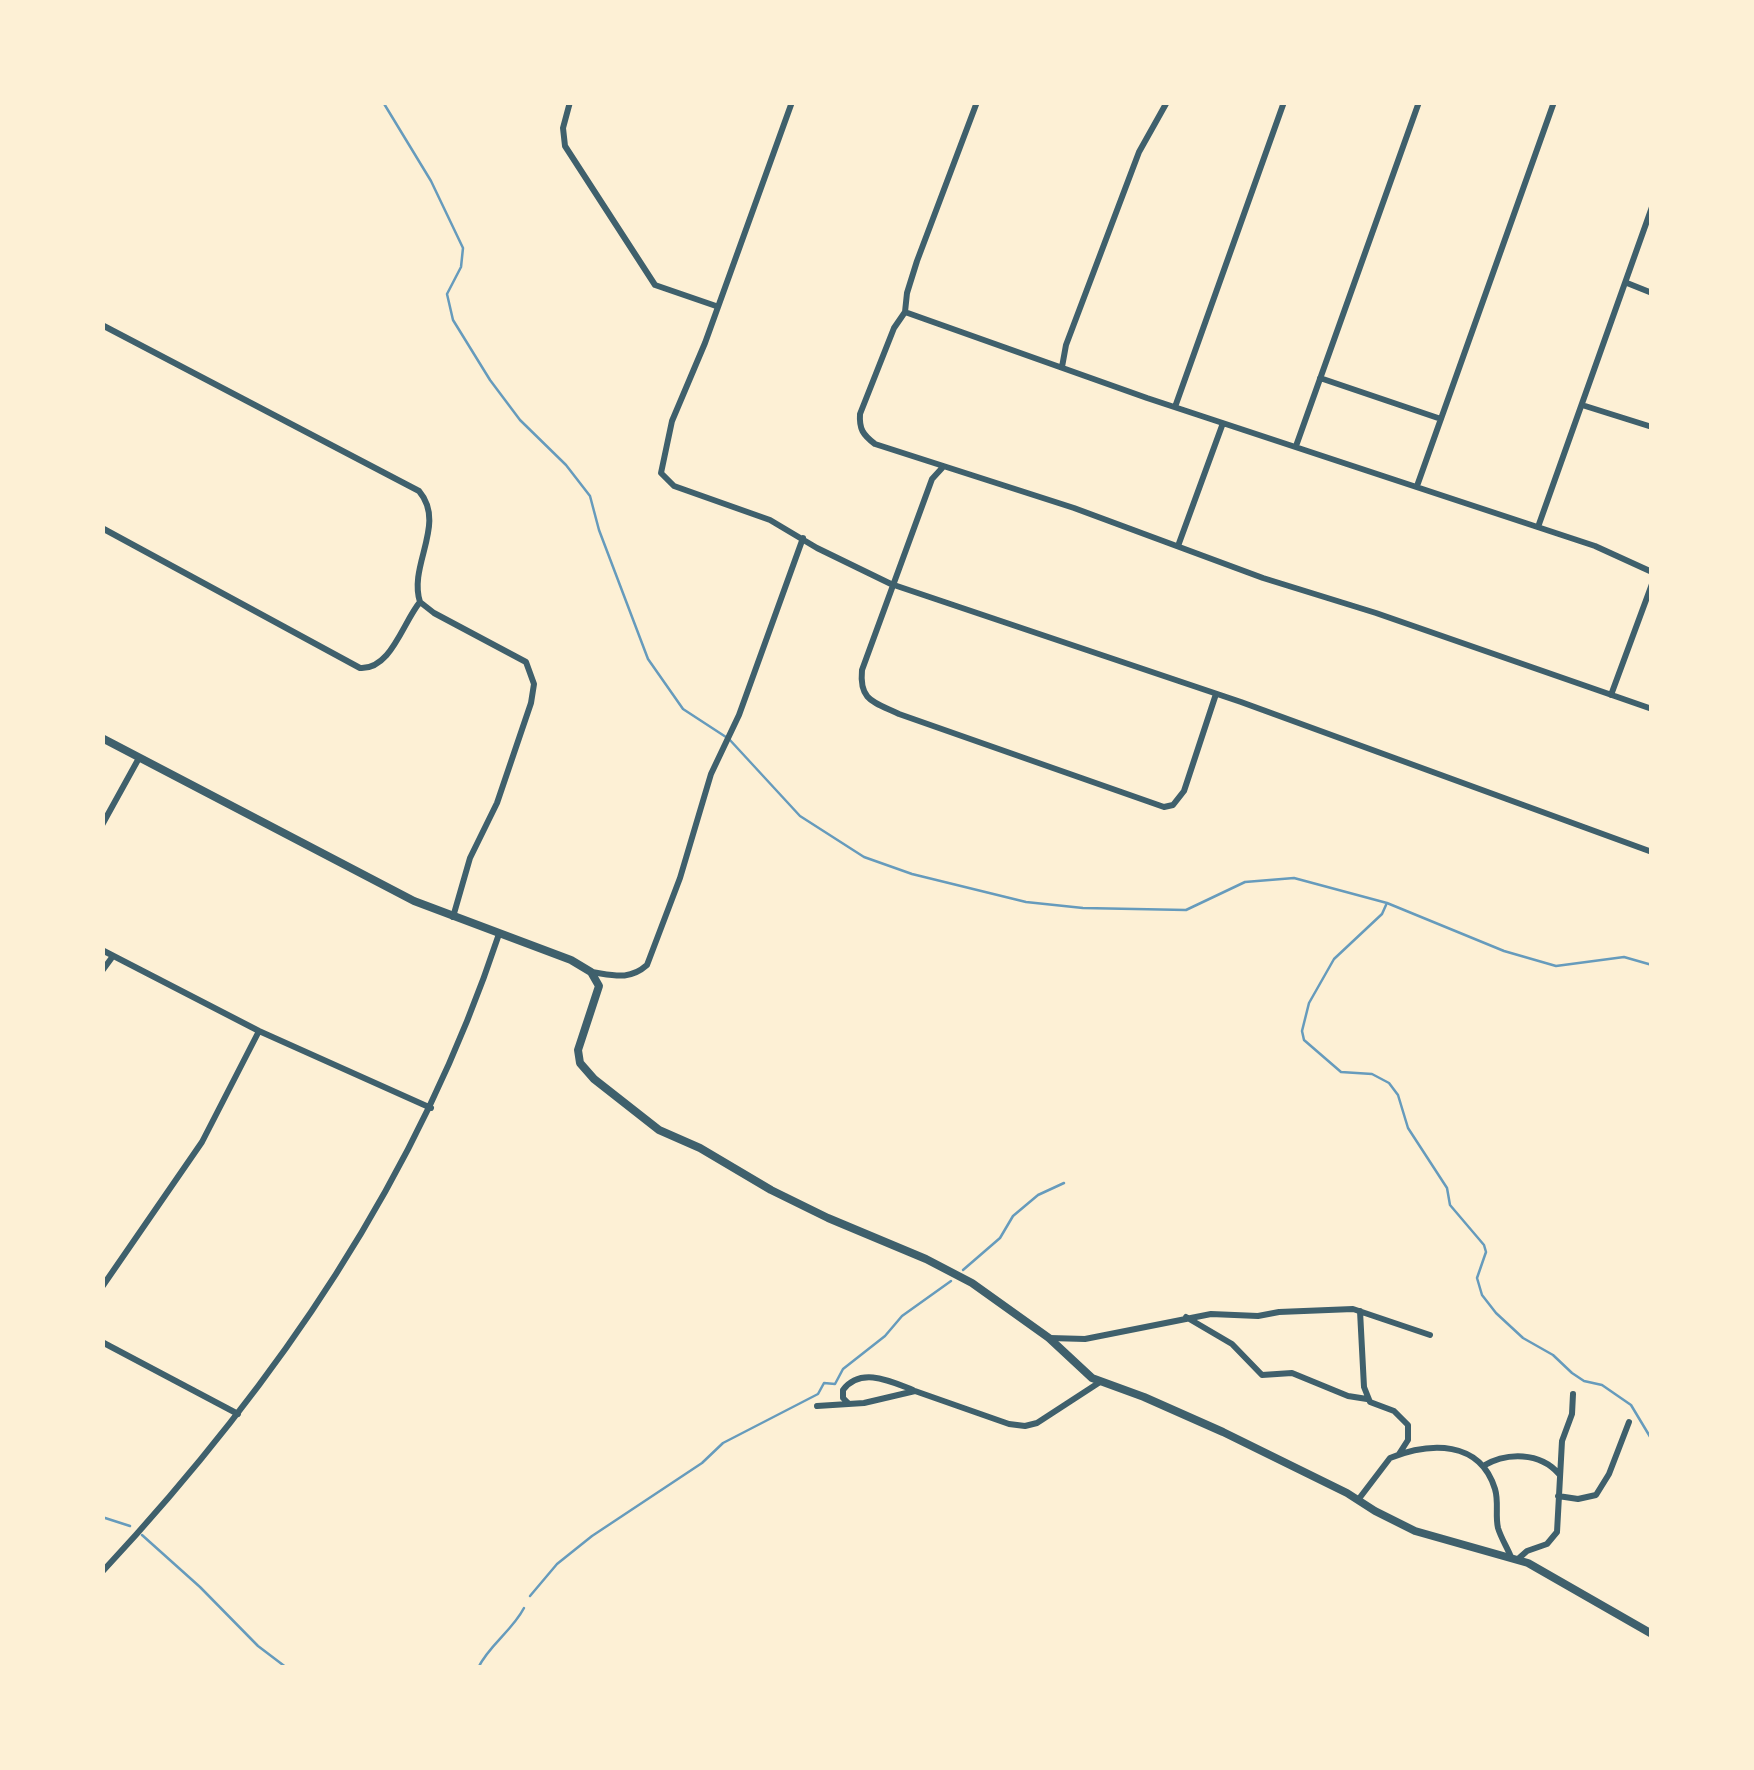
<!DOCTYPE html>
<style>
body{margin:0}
#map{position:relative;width:1754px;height:1770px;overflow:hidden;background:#fdf0d5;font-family:Karla,sans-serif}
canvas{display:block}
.frame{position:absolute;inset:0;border:105px solid #fdf0d5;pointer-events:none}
</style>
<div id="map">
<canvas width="1754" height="1770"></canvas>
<div class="frame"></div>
</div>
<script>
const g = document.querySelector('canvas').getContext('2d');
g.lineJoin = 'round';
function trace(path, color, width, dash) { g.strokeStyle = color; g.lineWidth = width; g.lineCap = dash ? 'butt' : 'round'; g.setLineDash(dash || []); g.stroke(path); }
const stream = new Path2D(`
 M383 102 431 181 463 248 461 267 447 294 453 320 490 380 520 420 566 465 590 496 599 530 648 659 683 709 729 739 800 816 864 857 912 874 1026 902 1083 908 1186 910 1245 882 1294 878 1387 903 1504 951 1556 966 1624 957 1652 965
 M1386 905 1382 914 1334 959 1309 1003 1302 1031 1304 1040 1341 1072 1372 1074 1389 1083 1398 1095 1408 1128 1447 1188 1450 1205 1484 1245 1486 1252 1477 1278 1482 1295 1496 1313 1523 1338 1553 1355 1572 1373 1584 1381 1602 1385 1631 1405 1652 1440
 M963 1270 1000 1238 1013 1216 1038 1195 1064 1183
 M102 1517 130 1526
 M142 1535 200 1587 258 1646 287 1668
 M530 1596 557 1564 592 1536 702 1463 723 1443 818 1394 824 1383 835 1384 843 1369 885 1336 902 1316 951 1281
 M478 1668C489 1645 512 1631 524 1608`);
const minor = new Path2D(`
 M570 102 563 128 565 146 655 285 716 306
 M792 102 705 343 672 421 661 473 674 486 770 520 817 548 891 584 1241 702 1652 852
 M977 102 917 261 907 293 905 312 894 328 860 414C859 429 863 435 875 444L1074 508 1263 578 1376 613 1652 709
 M1627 283 1652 293
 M905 312 1147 398 1595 546 1652 572
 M102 325 419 491C447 524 408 565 420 602L434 613 526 662 534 684 531 703 497 803 470 858 453 917
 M1062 367 1066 345 1139 152 1167 102
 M1320 378 1441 419
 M1582 405 1652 427
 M1175 407 1284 102
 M1296 446 1419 102
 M943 467 932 479 862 670C859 701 874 702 899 714L1164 807 1173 805 1184 791 1216 694
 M1417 486 1554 102
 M1538 527 1652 207
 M102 528 360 668C391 670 403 622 420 602
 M1178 546 1223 423
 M1611 695 1652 584
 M102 825 139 758
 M102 950 259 1031 431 1108
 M102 971 113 956
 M591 972C613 975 629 981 647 965L680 878 711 774 739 715 803 538
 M102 1287 202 1142 259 1031
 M1360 1311 1364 1387 1370 1402 1394 1411 1408 1425V1440L1399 1454
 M1186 1317 1232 1344 1262 1375 1292 1373 1348 1396 1367 1399
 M1050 1338 1085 1339 1211 1314 1258 1316 1279 1312 1353 1309 1430 1335
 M102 1342 238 1414
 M848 1403 843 1398V1390C861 1366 892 1382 913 1390
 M817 1406 864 1403 915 1391 1009 1424 1025 1426 1037 1423 1100 1382
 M1483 1466C1507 1452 1540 1452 1559 1474
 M1558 1496 1578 1499 1596 1495 1609 1474 1629 1422
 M1358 1500 1390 1458C1430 1442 1480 1440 1495 1489 1499 1502 1495 1515 1498 1528 1501 1538 1507 1547 1511 1557
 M1518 1559 1527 1551 1547 1544 1557 1532 1562 1441 1572 1414 1573 1394
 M102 1572C277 1384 418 1179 499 934`);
const tertiary = new Path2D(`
 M102 738 414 901 571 960 591 972 599 986 578 1050 580 1063 594 1079 659 1130 700 1148 771 1190 828 1218 926 1259 972 1283 1049 1338 1092 1378 1144 1397 1223 1432 1347 1493 1375 1511 1415 1531 1528 1563 1652 1634`);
trace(stream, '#669bbc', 2.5);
trace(minor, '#3f606c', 6);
trace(tertiary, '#3f606c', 8);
</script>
